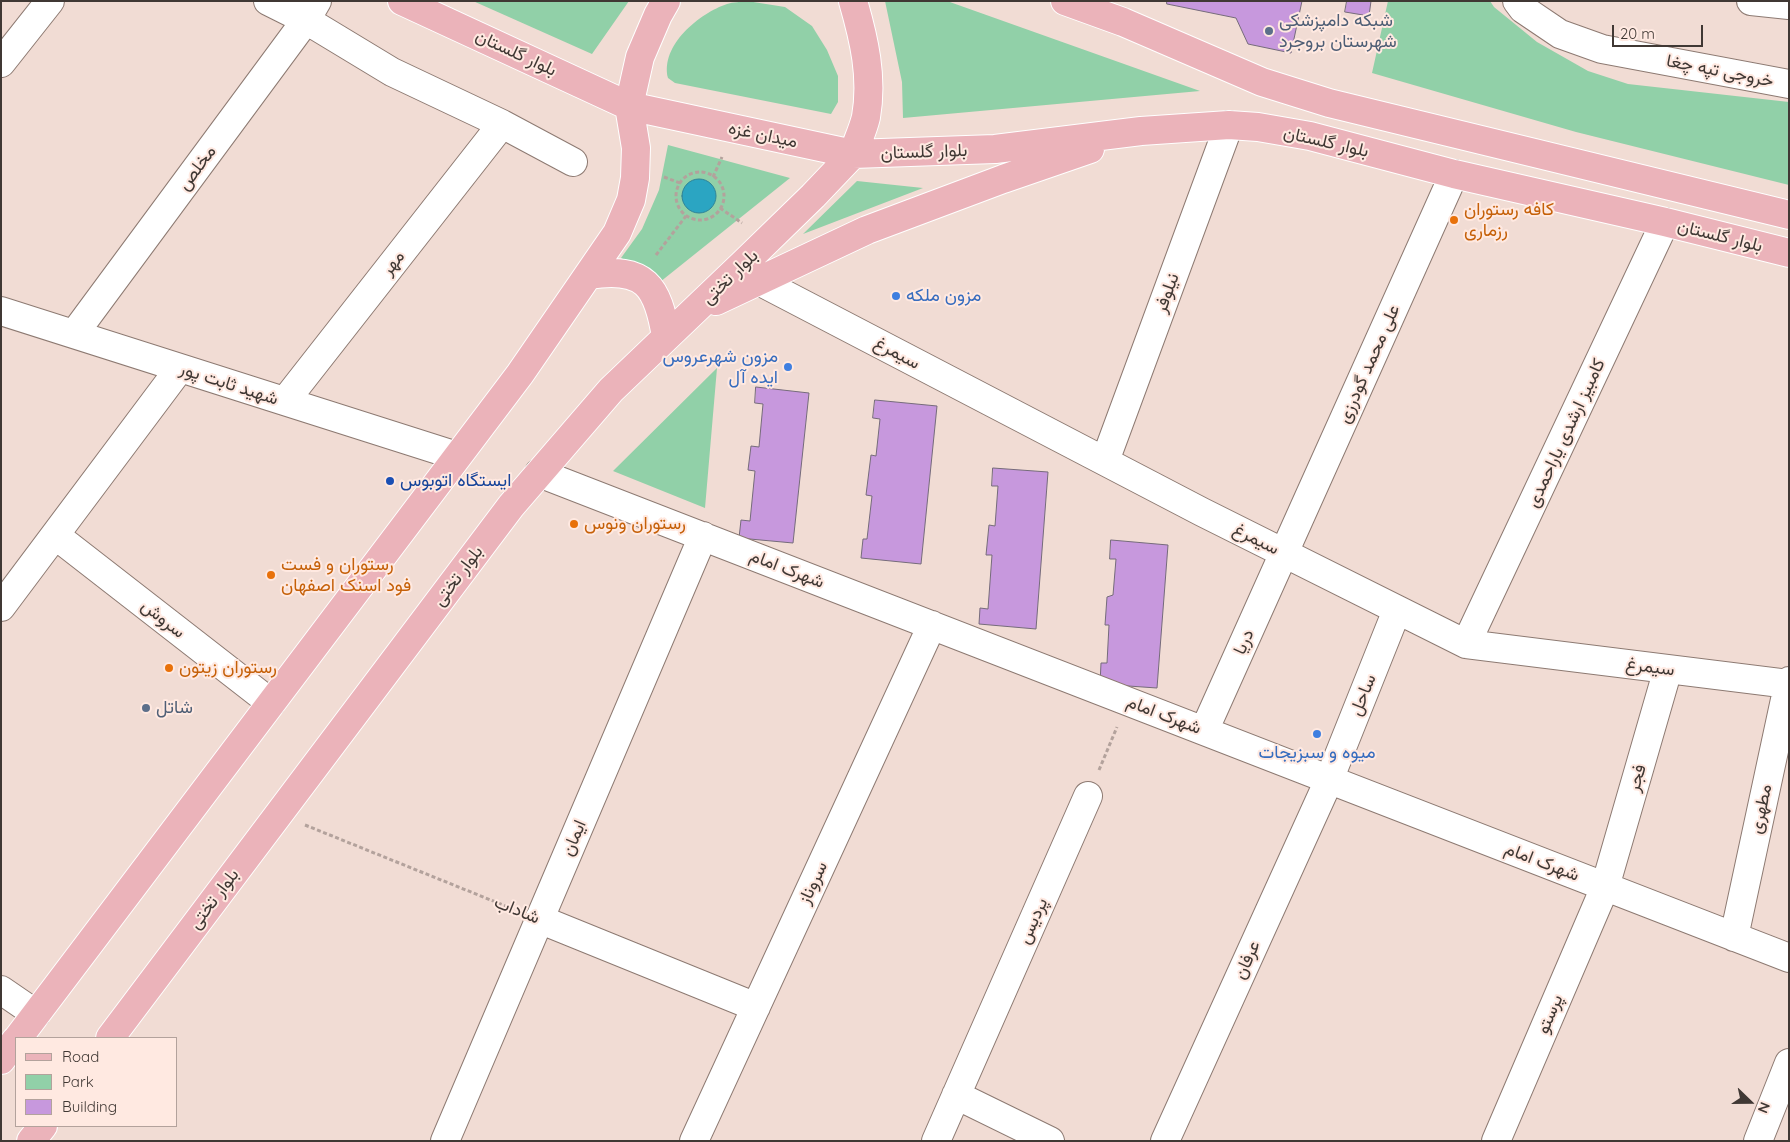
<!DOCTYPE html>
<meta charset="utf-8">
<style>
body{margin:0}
#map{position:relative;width:1790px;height:1142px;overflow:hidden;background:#f1dcd4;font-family:Quicksand,sans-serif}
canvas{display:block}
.frame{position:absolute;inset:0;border:2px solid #403834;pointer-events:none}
.legend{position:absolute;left:15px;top:1037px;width:162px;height:90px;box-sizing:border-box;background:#ffe9e1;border:1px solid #b3a29c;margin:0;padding:6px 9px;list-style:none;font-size:15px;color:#403834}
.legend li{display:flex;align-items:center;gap:10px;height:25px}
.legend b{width:25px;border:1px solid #b3a29c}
.north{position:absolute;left:1725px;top:1077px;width:50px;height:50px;-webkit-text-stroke:4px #ffe9e1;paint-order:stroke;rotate:112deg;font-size:14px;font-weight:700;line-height:20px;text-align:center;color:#403834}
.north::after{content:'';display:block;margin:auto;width:18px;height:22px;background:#403834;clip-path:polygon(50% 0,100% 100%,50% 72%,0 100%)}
.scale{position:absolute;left:1612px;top:25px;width:91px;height:22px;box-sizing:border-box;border:2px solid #403834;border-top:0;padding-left:6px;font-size:15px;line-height:18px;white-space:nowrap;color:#403834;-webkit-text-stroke:4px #ffe9e1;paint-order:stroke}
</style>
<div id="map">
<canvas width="1790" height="1142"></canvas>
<div class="frame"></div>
<ul class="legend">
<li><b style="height:6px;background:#ebb3ba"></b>Road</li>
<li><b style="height:14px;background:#91d0a8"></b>Park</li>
<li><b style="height:14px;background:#c798dd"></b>Building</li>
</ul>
<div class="north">N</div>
<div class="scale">20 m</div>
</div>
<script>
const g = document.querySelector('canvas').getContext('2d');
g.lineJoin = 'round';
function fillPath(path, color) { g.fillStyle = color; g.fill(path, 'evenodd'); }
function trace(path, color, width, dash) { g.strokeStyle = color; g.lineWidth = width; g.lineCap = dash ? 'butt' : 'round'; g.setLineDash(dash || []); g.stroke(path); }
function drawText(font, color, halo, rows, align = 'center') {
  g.font = font + ' Quicksand,Vazirmatn,sans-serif'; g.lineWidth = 4; g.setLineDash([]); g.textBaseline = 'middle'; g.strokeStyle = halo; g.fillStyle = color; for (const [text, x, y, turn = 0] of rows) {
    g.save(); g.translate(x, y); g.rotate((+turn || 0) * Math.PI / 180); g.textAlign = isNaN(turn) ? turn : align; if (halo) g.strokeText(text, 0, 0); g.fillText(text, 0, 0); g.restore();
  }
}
const green = new Path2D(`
 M473 1H629L592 54Z
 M747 1 785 7 812 26 827 50 838 76V102L831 114 675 83 668 78C660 45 700 13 727 4 733 2 741 2 747 1Z
 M885 1H947L1200 91 903 118 902 82Z
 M1388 1H1490L1494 7 1537 42 1588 71 1628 84 1789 102V185L1576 132 1372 73Z
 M668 145 790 178 655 286 643 269 621 258 642 229 659 190Z
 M857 181 923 188 803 234Z
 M717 368 705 508 613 471Z`);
const water = new Path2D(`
 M682 196a17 17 0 1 1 34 0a17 17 0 1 1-34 0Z`);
const building = new Path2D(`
 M1167 1H1302L1291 53 1248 44 1236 18 1167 4Z
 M1347 1H1371L1369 16 1345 12Z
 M756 387 809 393 793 543 739 538 741 520 750 521 755 471 748 470 751 446 759 447 763 404 755 403Z
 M875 400 937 406 921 564 861 558 863 539H867L872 496 866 495 871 455 876 456 880 419 873 418Z
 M993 468 1048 472 1036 629 979 624 980 608 988 609 992 555H986L989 525 995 526 998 486H992Z
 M1111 540 1168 545 1157 688 1100 684 1101 663H1107L1109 625H1105L1107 597 1113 595 1116 559H1110Z`);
const path = new Path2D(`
 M676 196a24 24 0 1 1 48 0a24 24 0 1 1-48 0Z
 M664 177 680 183
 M713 177 722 157
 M720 208 742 223
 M656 255 686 216
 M1099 770 1117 727
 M305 825 513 909`);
const minor = new Path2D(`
 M268 1 306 20 392 72 502 124 573 162
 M1517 1 1523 9 1560 34 1602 49 1789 84
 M1751 1 1789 5
 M1 63 50 1
 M759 281 1202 512 1466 644 1789 684
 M1 311 457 456
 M74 334 306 20 317 1
 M285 401 502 124
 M1105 461 1229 125
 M539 473 1789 958
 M55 535 271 703
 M1 607 180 368
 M1466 644 1665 222
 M1204 731 1454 174
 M539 919 756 1007
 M1734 937 1789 681
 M1 990 36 1014
 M956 1095 1050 1141
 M445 1141 703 536
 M694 1141 932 625
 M936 1141 1088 796
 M1165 1141 1329 780 1397 610
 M1496 1141 1605 887 1668 669
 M1758 1141 1789 1063`);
const major = new Path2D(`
 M402 1 629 106 853 154C857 142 863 130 866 117 873 77 864 39 853 1
 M1065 1 1123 22 1262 82 1329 103 1789 215
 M589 275C645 266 658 286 666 337
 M716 301 867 230 1003 179 1090 149
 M18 1038 520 374 617 233 631 200 635 178 636 148 629 106 640 57 658 15 666 1
 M110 1038 511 506 611 390 743 264 813 196 853 154 995 149 1141 131 1229 125 1258 127 1310 136 1454 174 1665 222 1789 253
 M1 1060 16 1040
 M31 1141 43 1126`);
const markers = [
 [1269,31,5,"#5c6f8a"],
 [1454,220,5,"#e8710a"],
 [896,296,5,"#3f7fe0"],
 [788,367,5,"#3f7fe0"],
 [390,481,5,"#1a4fb4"],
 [574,524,5,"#e8710a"],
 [271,575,5,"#e8710a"],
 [169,668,5,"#e8710a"],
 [146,708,5,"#5c6f8a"],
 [1317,734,5,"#3f7fe0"]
];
const serviceNames = [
 ["شبکه دامپزشکی",1279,21],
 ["شهرستان بروجرد",1279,42],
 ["شاتل",156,708]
];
const streetNames = [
 ["بلوار گلستان",516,53,25],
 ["خروجی تپه چغا",1720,71,11],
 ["میدان غزه",763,135,12],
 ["بلوار گلستان",1326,142,13],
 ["بلوار گلستان",924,152,-2],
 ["مخلص",197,168,-53],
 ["بلوار گلستان",1720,236,14],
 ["مهر",393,263,-52],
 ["بلوار تختی",730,277,-44],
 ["نیلوفر",1167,293,-70],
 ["سیمرغ",897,353,28],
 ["علی محمد گودرزی",1369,364,-66],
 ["شهید ثابت پور",229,384,18],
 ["کامبیز ارشدی یاراحمدی",1566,433,-65],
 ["سیمرغ",1256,539,27],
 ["شهرک امام",787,569,21],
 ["بلوار تختی",458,576,-53],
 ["سروش",163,619,38],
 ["دریا",1244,642,-66],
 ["سیمرغ",1650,667,7],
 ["ساحل",1363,695,-68],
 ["شهرک امام",1164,715,21],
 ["فجر",1637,778,-74],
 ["مطهری",1761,809,-78],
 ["ایمان",574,838,-67],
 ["شهرک امام",1542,862,21],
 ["سروناز",813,883,-65],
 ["بلوار تختی",214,899,-53],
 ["شاداب",517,910,22],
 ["پردیس",1033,921,-66],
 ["عرفان",1247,960,-66],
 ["پرستو",1550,1014,-67]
];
const foodNames = [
 ["کافه رستوران",1464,210],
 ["رزماری",1464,231],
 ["رستوران ونوس",584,524],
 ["رستوران و فست",281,565],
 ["فود اسنک اصفهان",281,586],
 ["رستوران زیتون",179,668]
];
const shopNames = [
 ["مزون ملکه",906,296],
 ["مزون شهرعروس",778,357,"right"],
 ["ایده آل",778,378,"right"],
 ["میوه و سبزیجات",1317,753,"center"]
];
const transitNames = [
 ["ایستگاه اتوبوس",400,481]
];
fillPath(green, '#91d0a8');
fillPath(water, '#2ba5c2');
trace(water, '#318497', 1);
fillPath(building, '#c798dd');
trace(building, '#756b7a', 1);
trace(minor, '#8d7a72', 30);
trace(major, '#fff', 30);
trace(path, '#b3a29c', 3, [4, 2.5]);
trace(minor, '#fff', 28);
trace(major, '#ebb3ba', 28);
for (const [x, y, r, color] of markers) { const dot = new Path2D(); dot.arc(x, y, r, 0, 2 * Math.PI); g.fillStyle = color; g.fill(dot); trace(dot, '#ffe9e1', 2); }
drawText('18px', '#4e5e75', '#ffe9e1', serviceNames, 'left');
drawText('18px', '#403834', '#ffe9e1', streetNames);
drawText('18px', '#c56008', '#ffe9e1', foodNames, 'left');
drawText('18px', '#366cbe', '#ffe9e1', shopNames, 'left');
drawText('18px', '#164399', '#ffe9e1', transitNames, 'left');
</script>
